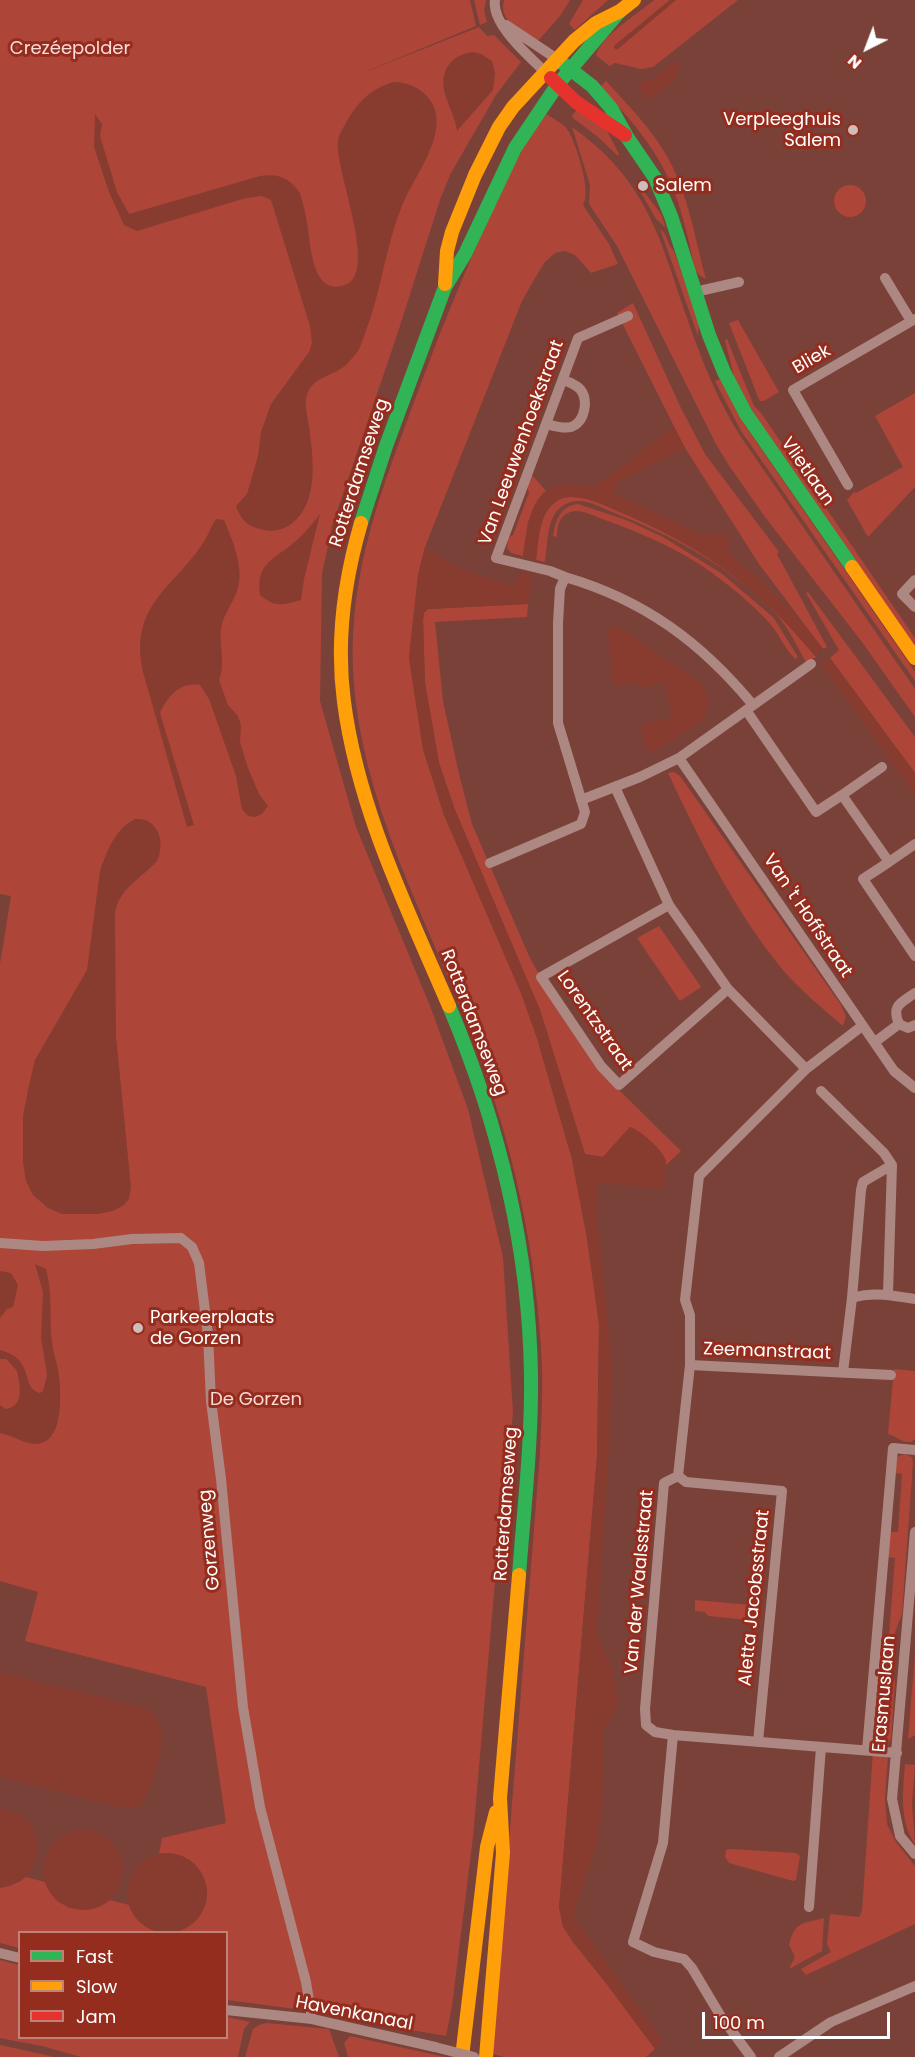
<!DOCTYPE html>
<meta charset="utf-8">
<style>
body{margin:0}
#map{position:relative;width:915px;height:2057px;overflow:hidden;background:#7a4139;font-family:Poppins,sans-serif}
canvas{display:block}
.legend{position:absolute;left:18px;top:1931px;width:210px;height:108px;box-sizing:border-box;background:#952d1e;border:2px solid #bf8178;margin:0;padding:8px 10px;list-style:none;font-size:18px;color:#fff}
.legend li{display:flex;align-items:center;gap:12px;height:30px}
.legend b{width:30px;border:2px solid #bf8178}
.north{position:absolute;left:837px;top:18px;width:60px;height:60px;-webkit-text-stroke:4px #952d1e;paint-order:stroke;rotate:222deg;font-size:16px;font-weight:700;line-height:24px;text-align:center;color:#fff}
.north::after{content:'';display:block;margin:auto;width:21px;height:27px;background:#fff;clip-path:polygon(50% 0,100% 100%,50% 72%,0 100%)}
.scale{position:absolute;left:702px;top:2012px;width:188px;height:27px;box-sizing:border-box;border:3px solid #fff;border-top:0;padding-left:8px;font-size:18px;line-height:21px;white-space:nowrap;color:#fff;-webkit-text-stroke:4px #952d1e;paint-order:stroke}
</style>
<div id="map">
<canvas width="915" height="2057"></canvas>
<ul class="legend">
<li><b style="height:8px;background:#30b455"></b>Fast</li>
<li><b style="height:8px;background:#ff9f0a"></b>Slow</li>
<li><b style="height:8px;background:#e5322d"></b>Jam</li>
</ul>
<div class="north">N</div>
<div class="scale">100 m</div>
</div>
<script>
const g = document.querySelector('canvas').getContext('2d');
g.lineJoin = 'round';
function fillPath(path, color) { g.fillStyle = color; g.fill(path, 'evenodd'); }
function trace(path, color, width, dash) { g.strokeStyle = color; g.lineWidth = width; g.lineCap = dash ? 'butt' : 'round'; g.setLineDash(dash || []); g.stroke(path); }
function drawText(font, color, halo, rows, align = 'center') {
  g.font = font + ' Poppins,sans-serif'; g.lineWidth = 6; g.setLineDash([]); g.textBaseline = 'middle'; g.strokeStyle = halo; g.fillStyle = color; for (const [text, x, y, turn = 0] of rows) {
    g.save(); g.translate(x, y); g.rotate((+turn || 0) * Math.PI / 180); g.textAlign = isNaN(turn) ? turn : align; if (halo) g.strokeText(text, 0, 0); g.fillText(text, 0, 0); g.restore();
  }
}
const green = new Path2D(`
 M0 0H470L476 26 355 76 479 27 487 36 494 35 521 62 496 95 451 173 441 197 397 335 332 526 322 574 320 701 356 827 430 1006 468 1109 503 1257 513 1413 497 1558 473 1837 452 2006 446 2036 376 2024 341 2015 227 2000 226 1932H174C226 1919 213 1849 159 1854L162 1838 226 1823 206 1687 25 1641 38 1592 0 1581V964L11 896 0 894Z
 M474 0H486L484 10 487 22 480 25Z
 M504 0H570L560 16 538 41C522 32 498 22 504 0Z
 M583 0H608L575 30 569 24Z
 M654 0H670L614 46 616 50 676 0H738L653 67 641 69 615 63 609 66 596 55C603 34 638 14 654 0Z
 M606 81C629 106 653 130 669 160 689 197 695 239 706 279L699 275 695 269C689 242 683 214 673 188 656 148 630 118 600 87Z
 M578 109 606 129 619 154 618 156 598 137 573 118 572 115Z
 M547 114C553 119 565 124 569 132 576 144 592 193 583 205L609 244 618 264 591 273 575 255 565 251 555 253 545 262 535 278 522 301 425 547 418 575 409 658 423 749 444 815 521 993 537 1038 572 1159 587 1238 599 1324 597 1456 559 1908 573 1942 606 1983 655 2049 646 2057H504L492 2054 540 1454C541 1425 543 1395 542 1366 537 1254 514 1147 474 1042 429 921 359 801 353 669 349 569 383 486 417 394 446 316 478 238 515 163L528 139Z
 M572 127C602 148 628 175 645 208 660 236 670 267 680 298 697 347 714 396 743 440L915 689V717L862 642 765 517 728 464 716 444 617 246 591 207 589 203 590 185Z
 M834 201a16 16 0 1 1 32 0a16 16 0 1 1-32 0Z
 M642 189 661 214 666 228 656 219 640 191Z
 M660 229C668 234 667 245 674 251L699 323 698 336Z
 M633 303 680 406 705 454 779 552 777 554 827 647 823 649 759 564 685 448 617 313Z
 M738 320 779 392 764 401H760L758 397 729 323Z
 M727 339 754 406 761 413 915 638V647L758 421 734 377 725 340Z
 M720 379 746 427 915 672V681L741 431 715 381Z
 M915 393V487L868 537 847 500 854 492 856 493 903 467 875 416Z
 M532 475 546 491 543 493 528 522 523 556 511 553 507 548 508 538 513 535 529 493 527 487Z
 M566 497C585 495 605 505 623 513 703 546 761 590 816 657L806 662C797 647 789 628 777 615 733 568 672 535 612 512 596 505 578 494 561 507 546 519 548 544 545 562L536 560C539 536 539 505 566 497Z
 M578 504 626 520 663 537 721 573 773 617 798 657 795 659C785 649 780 636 771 625 758 610 740 594 724 582 688 553 645 534 602 519 595 516 584 511 576 511 561 512 557 524 557 537L553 536C555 520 561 506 578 504Z
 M808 592 915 737V773L830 658 839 650 806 593Z
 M528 604 527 617 435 622 443 701 459 774 472 824 529 956 564 1020 596 1064 620 1091 681 1151 665 1166 666 1160 630 1127 603 1157 585 1154 540 1010 455 810 439 763 425 683 423 620 424 613 427 609Z
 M674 772 680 776 841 1005 846 1016 843 1026C822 1008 800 990 782 969 734 910 700 841 668 773Z
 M659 926 701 987 680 1001 637 938Z
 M894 1369 915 1371V1439L911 1442C901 1443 897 1436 888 1434Z
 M904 1454 912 1457 913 1463 902 1614 895 1632 891 1668 895 1682 891 1739C887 1746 883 1746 876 1744L872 1737 881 1738 884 1691 876 1690 880 1636H889L895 1558 888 1557 889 1532H898L902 1474 895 1473 897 1457Z
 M695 1600 751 1605 750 1620 708 1616 705 1612 695 1611Z
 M915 1652V1735L908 1739Z
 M873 1751 888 1756 885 1799 887 1824 896 1842 915 1866V1924L806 1975 801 1969 831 1952 827 1944 830 1914 859 1917 862 1911Z
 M905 1764 915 1765 912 1804 915 1844C899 1823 903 1789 905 1764Z
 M730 1849 796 1853 800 1856 796 1880 793 1881 729 1863 725 1857 726 1850Z
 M26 1877 45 1882 57 1901 87 1910 101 1906 110 1900 129 1905C135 1919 144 1928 160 1932H20L19 1948 0 1943V1888L19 1882Z
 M824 1918 822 1951 789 1969 795 1957 789 1945C795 1921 802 1924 824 1918Z
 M0 1960 19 1965 20 2038H226L227 2017 250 2022 244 2029 238 2057H81L42 2046 0 2038Z
 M267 2023 329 2029 339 2057H245L253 2029 259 2025Z
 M350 2036 445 2057H348L344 2043Z
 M0 2045 46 2055 54 2057H0Z`);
const water = new Path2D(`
 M670 0H676L618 49 614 48V46Z
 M473 52 481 54 492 61 495 74 493 90 457 131C455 110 434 87 448 66 455 56 462 54 473 52Z
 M673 62 681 66 674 81 649 100 638 88 645 78 654 81 657 75Z
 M393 82C412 82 432 93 436 114 441 142 416 175 405 199 387 238 383 284 368 325 365 333 362 343 358 351 355 355 350 361 346 365 335 375 317 376 309 390 303 401 307 414 309 426 313 456 320 503 291 524 280 532 269 532 256 528 245 524 240 517 236 506L247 494 258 456 261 432 271 404 309 352 312 343 310 326 271 200 262 196 246 198 137 231 124 225 109 192 94 147 95 114 102 124 100 136 117 192 129 214 260 176C278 173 290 178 300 193 304 205 306 217 308 229 311 249 313 296 345 285 380 273 333 166 338 140 339 134 343 128 346 123 357 103 370 89 393 82Z
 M674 427 685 448 618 482 613 493 704 536C715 534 722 529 730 540L728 551 731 555C765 584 797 613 823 649L815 656C757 585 700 546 617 511 599 503 570 488 552 504 538 516 539 542 536 560L523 556C530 506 534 475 595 487Z
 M320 514 304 579 301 600C282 605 276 608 260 595 256 566 270 561 290 546 301 537 311 526 320 514Z
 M216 519 224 520C233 541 247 574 235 596 230 607 222 618 221 630 219 647 226 664 219 680L228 705 238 716 241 725 240 742 248 768 259 794 268 806 262 814 255 817 248 816 242 809 236 776 209 699 200 685C179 682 168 696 160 713L194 825 187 827 143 672C129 605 172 590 203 543 208 536 211 526 216 519Z
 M425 547 459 568 506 584 513 585 521 572 532 574 528 604 428 609 424 613 423 620 425 683 439 763 455 810 540 1010 585 1154 603 1157 630 1127C639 1129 663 1150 665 1159 667 1167 664 1180 663 1189L601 1183 598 1189 596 1214 607 1309 611 1357V1396L610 1432 597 1634 612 1668 618 1699 615 1710 604 1729 602 1809 596 1848 573 1916 663 2042 655 2049 606 1983 573 1942 563 1927 559 1908 597 1456 599 1324 587 1238 572 1159 537 1038 521 993 444 815 423 749 409 658 418 575Z
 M615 626 620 627 699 682 707 692V713L703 720 655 751 650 752 645 746 641 724 672 718 665 683 638 688 637 682 613 686 608 632 610 628Z
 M830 658 915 773V795L821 664Z
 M135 819C158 817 166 842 157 861 142 878 119 888 115 913L116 1036 131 1187 129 1199 124 1205 113 1211 98 1214H62L48 1208 33 1195 26 1181 23 1162V1116L29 1085 35 1060 87 970 100 871C107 851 115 829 135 819Z
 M35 1264 46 1269C53 1293 49 1318 52 1342 53 1351 56 1360 58 1369 61 1387 64 1434 44 1442 30 1449 14 1435 0 1433V1405L5 1409C25 1407 20 1386 17 1371L6 1359H0V1350C36 1359 20 1388 40 1393L43 1391 47 1375 41 1338 43 1292Z
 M0 1271 11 1273 18 1285 13 1307 7 1309 0 1318Z
 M0 1672 146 1708C153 1713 157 1718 160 1726 167 1744 151 1793 139 1807L123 1808 0 1777Z
 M0 1808C50 1813 50 1882 0 1888Z
 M43 1870a40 40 0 1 1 80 0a40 40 0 1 1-80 0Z
 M127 1893a40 40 0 1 1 80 0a40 40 0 1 1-80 0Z`);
const street = new Path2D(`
 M495 0C491 24 529 56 545 72
 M506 25 557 59
 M885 278 911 321
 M695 292 739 282
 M546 424C554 426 563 429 571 427 585 422 589 400 580 389 575 384 569 382 563 380
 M848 485 793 390 915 319
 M565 577 550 571 496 558 578 338 628 316
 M915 580 902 594 915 607
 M746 710 816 812 842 795 889 862 863 879 915 956
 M679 758 894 1071 915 1088
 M615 787 669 905 728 989 806 1069
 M842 795 882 767
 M581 800 640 777 679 758 811 664
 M889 862 915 844
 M490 863 581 824 585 812 558 723V623L560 589 565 577C644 600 701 642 753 705
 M669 905 541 977 601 1066 619 1085 728 989
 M899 1024C891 1005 901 1003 915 993
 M862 1026 806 1069 699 1176 685 1300 690 1315V1365L678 1476 664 1483 645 1709 646 1725 655 1732 673 1735 897 1753
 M875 1042 899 1024 908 1028 915 1025
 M821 1091 884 1153 892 1165 888 1294
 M0 1243 43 1246 93 1244 132 1239 181 1238 192 1247 199 1263 208 1335 211 1401 221 1479 243 1707 260 1807 306 1982 312 2019
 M852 1298 861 1190 863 1182 892 1165
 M690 1365 891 1375
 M843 1372 852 1298C874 1291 893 1296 915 1299
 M678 1476 686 1482 782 1491 758 1742
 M915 1532 892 1799 900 1836 915 1854
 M673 1735 663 1843 633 1942 654 1952 684 1959 692 1968 720 2015 751 2057
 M867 1750 893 1448 915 1450
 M809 1907 821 1747
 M0 1953 20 1958
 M226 2010 312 2019 435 2047
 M779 2057 831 2022 915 1986`);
const fast = new Path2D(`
 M557 59 592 86 611 108 627 137 655 178 671 216 709 335 724 372 746 414 852 567
 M361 523 386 446 445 287 465 254 515 148 558 84 620 11
 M449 1006C498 1122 529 1247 531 1374 532 1441 524 1508 519 1575`);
const slow = new Path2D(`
 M445 284 447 251 452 232 475 175 499 127 513 107 574 41 596 23 620 11 634 0
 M361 523C344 581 336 642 344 702 358 809 407 908 449 1006
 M852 567 915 658
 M462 2057 487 1847 496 1812
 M486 2057 503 1853 500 1798 519 1575`);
const jam = new Path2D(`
 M551 78 576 102 625 135`);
const streetBridge = new Path2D(`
 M435 2047 474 2057`);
const markers = [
 [853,130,6,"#d0bcba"],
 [643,186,6,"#d0bcba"],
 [138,1328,6,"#d0bcba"]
];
const parkNames = [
 ["Crezéepolder",70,49],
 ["De Gorzen",256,1400]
];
const poiNames = [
 ["Verpleeghuis",841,120,"right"],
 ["Salem",841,141,"right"],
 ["Salem",655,186],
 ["Parkeerplaats",150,1318],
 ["de Gorzen",150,1339]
];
const streetNames = [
 ["Bliek",812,360,-30],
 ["Van Leeuwenhoekstraat",522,443,-70],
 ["Vlietlaan",807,472,55],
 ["Rotterdamseweg",360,473,-72],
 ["Van 't Hoffstraat",807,916,56],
 ["Lorentzstraat",594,1021,55],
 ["Rotterdamseweg",473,1023,69],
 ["Zeemanstraat",767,1352,2],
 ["Rotterdamseweg",507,1504,-86],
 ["Gorzenweg",210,1540,-95],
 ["Van der Waalsstraat",640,1582,-85],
 ["Aletta Jacobsstraat",755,1598,-84],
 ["Erasmuslaan",885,1694,-85],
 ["Havenkanaal",354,2014,11]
];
fillPath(green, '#ae4539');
fillPath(water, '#883c30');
trace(street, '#ad8882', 10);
trace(fast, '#30b455', 14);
trace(slow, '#ff9f0a', 14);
trace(jam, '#e5322d', 14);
trace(streetBridge, '#ad8882', 10);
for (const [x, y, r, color] of markers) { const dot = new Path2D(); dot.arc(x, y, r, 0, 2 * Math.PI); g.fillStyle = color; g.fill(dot); trace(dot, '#952d1e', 2); }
drawText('18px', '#fbdbd8', '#952d1e', parkNames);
drawText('18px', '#fff', '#952d1e', poiNames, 'left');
drawText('18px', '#fff', '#952d1e', streetNames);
</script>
